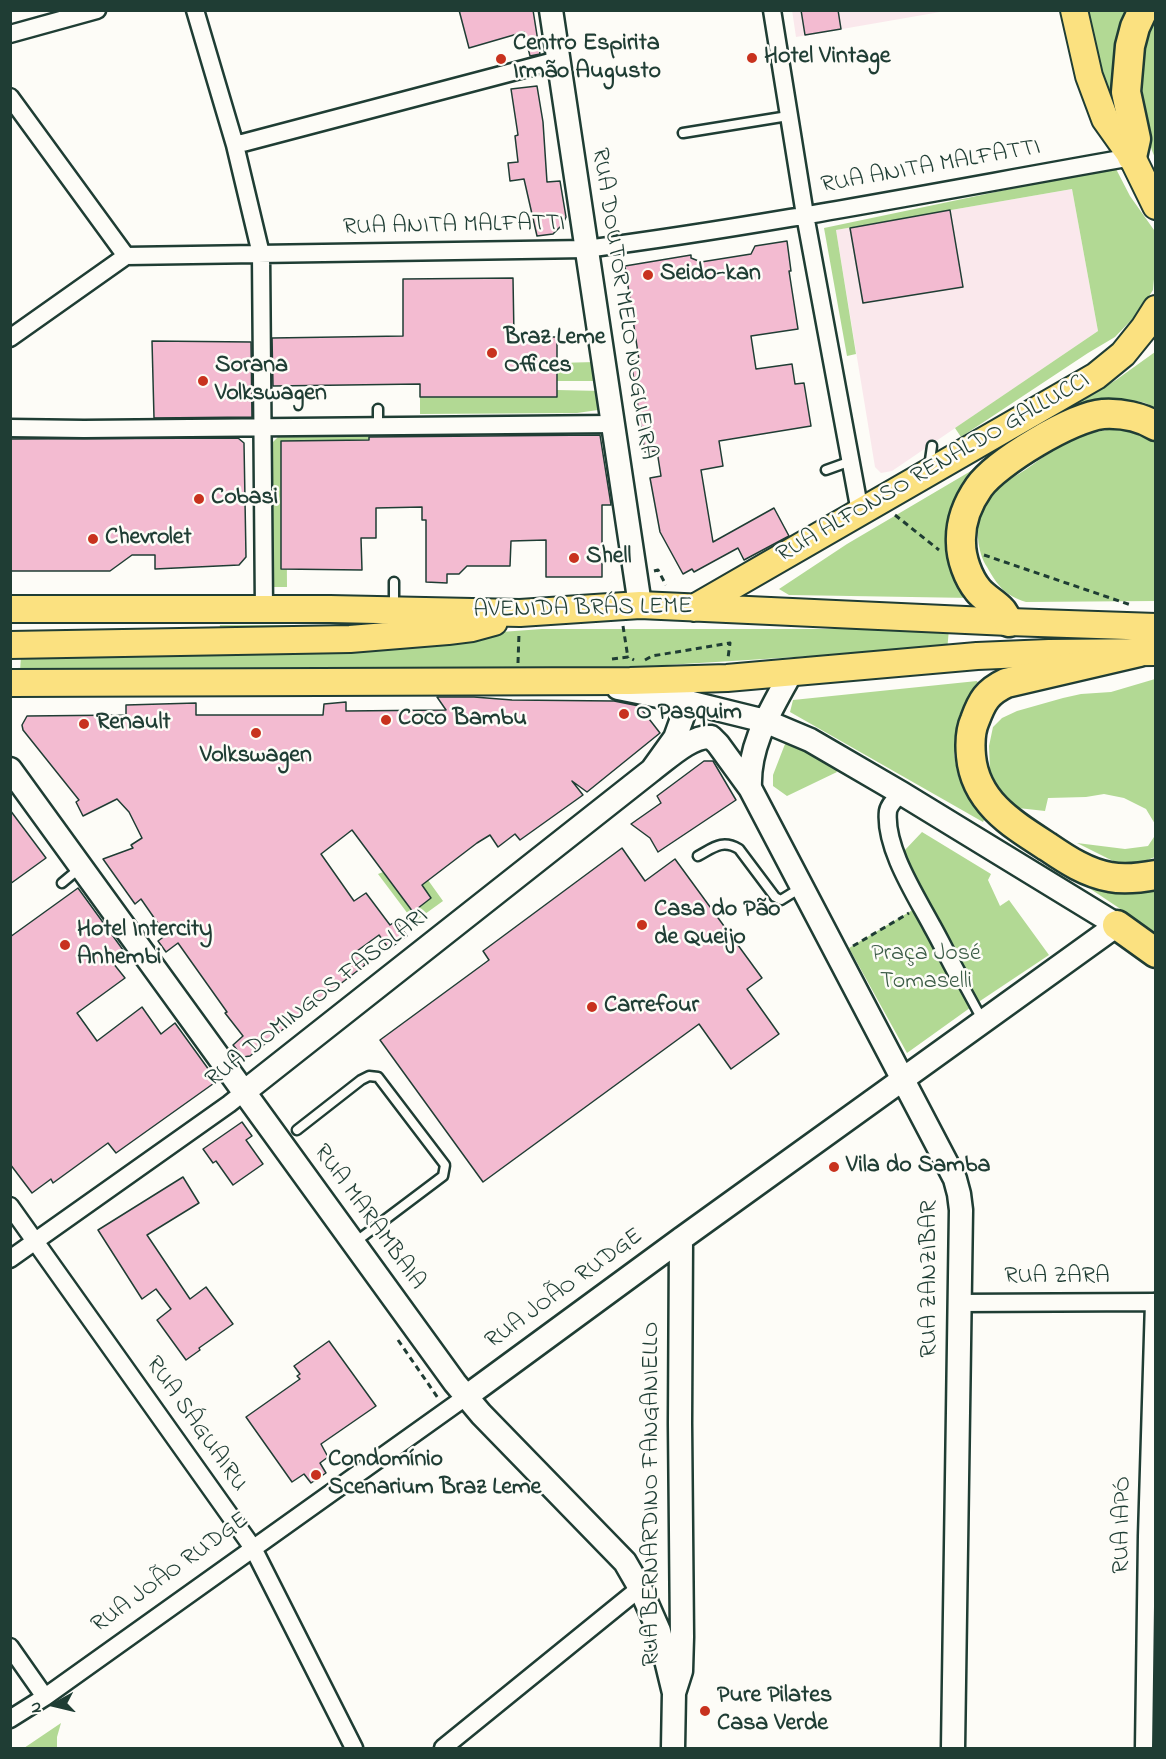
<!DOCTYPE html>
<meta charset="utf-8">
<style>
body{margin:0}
#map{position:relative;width:1166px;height:1759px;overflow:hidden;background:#fdfcf7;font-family:"Indie Flower",sans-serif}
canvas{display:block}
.frame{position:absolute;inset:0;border:12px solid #1f3d34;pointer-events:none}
.north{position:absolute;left:24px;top:1675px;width:60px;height:60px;-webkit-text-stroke:4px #fdfcf7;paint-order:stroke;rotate:262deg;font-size:16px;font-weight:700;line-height:24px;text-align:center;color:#1f3d34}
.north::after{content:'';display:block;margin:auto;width:21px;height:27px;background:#1f3d34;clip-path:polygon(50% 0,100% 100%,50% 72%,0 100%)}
</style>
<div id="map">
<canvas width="1166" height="1759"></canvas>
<div class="frame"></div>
<div class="north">N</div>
</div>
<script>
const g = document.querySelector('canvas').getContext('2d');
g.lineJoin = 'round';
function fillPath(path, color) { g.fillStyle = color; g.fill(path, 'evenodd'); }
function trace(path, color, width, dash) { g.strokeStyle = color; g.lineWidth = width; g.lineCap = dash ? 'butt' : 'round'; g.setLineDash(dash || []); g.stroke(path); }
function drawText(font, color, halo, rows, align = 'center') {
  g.font = font + ' "Indie Flower",sans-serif'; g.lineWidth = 5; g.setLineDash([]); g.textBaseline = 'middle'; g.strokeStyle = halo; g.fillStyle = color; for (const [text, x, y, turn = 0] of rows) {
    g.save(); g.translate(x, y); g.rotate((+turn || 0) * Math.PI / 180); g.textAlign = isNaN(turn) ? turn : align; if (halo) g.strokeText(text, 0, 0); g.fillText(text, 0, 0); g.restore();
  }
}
const built = new Path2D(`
 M792 10 946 11 796 37Z
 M1072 189 1098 331 892 471 881 473 875 467 836 230Z`);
const green = new Path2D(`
 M1087 11H1131L1114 106 1112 104 1103 78Z
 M1155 22V158C1140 123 1134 55 1155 22Z
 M1115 167 1130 196 1154 230 1156 257 1153 290 1139 312 1115 337 1088 353 961 437 955 428 1098 331 1072 189 836 230 856 354 847 356 824 228Z
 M1155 352V408C1129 390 1086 408 1058 416L1116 380Z
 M595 362 600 381H557V363Z
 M557 390 602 391 598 410 577 413 420 414V397H557Z
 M1116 429 1132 431 1156 439 1155 601 1026 602C1004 595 998 586 987 567 977 552 975 526 982 509 985 500 995 490 1002 484 1009 479 1018 475 1025 470 1042 458 1061 444 1080 436 1092 432 1104 430 1116 429Z
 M280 435H369V440L286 441 287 587H273L272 443Z
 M976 468 963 488 972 598 789 595 779 589 847 544Z
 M220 625H318L359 635 364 642 542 629H949L947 651 829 655 586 670 20 671 21 656 218 636Z
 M1155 679V824L1146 809 1124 798 1104 794 1086 797 1048 798 1045 811 1018 808 1000 791 990 770 989 746 993 727 1002 718 1017 711 1063 698 1081 694 1111 692Z
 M977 681 981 689 955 735 954 755 958 776 968 796 985 818 983 822 790 712 793 700Z
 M797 743 829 758 837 772 787 796 773 786V775L785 744Z
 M1155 830V857L1137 864H1119L1077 843 1125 849 1148 846 1154 837Z
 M922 832 991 874 988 880 1000 906 1009 900 1049 955 974 1005 907 1053 849 948 926 902 904 851Z
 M383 872 413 911 431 898 422 885 428 880 443 901 414 922 378 874Z
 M1093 885 1155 887V932L1089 888Z
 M61 1723 57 1737V1748H24Z`);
const building = new Path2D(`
 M459 10H533L540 54 530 56 524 32 469 48Z
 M801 10H838L841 29 805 35Z
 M537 86 543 122 547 182 560 181 566 217 563 224 553 234 537 236 524 179 510 181 508 163 518 162 515 136 518 135 511 89Z
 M950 210 963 287 863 303 850 228Z
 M787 241 791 271H789L798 329 751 336 756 369 792 364 795 384 804 383 811 426 719 441 723 466 701 470 713 542 774 508 789 536 744 560 738 548 694 572 692 569 683 574 660 532 650 478 661 476 657 451 645 452 631 361 639 360 625 266 691 255V258L701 262 751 254 755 246Z
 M513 278 514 337H557V397H420V384L273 386 272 338 403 336V279Z
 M152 341 251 342 252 417 154 418Z
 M600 435 611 505H602V577H546V540L511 541 510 566H467L459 574H447V583L426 582V520H422V507L376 508V538H361L362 570 281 569V441L369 440V437Z
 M238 438 244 443 246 557 239 565 155 569V555H132L110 571H10V439Z
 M437 697H474L512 700 614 701 639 706 660 733 587 792 572 781 583 795 520 840 515 834 498 847 490 835 477 843 422 885 431 898 413 912 352 830 321 854 354 901 366 893 390 925 396 921 407 936 389 949 379 935 357 951 365 965 322 998 250 1056 243 1057 233 1045 243 1036 225 1013 227 1012 178 943 166 952 158 941 166 935 141 899 135 904 103 859 133 848 131 845 142 838 129 812 117 799 83 816 76 802 79 800 23 730 22 725 27 716 126 715V705L196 703V715H323L324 704 346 702V711L446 710Z
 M704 761H713L736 800 658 852 650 838 631 824 661 803 657 796Z
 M10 810 46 858 10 884Z
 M622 848 645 881 675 859 762 978 747 989 779 1034 731 1069 699 1024 483 1182 380 1040 489 960 483 951Z
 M78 888 126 954 113 963 125 978 77 1013 97 1041 142 1007 161 1034 175 1023 217 1081 116 1153 108 1143 53 1183 51 1179 32 1193 10 1164V937Z
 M242 1122 252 1136 246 1140 263 1164 233 1185 216 1161 213 1163 203 1149Z
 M183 1177 199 1203 147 1235 190 1299 206 1287 233 1324 199 1348 200 1350 186 1360 157 1320 171 1309 156 1289 142 1299 98 1230Z
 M329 1341 376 1406 321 1444 328 1457 320 1463 326 1473 311 1483 304 1474 292 1482 246 1417 300 1379 297 1376 300 1374 294 1366Z`);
const path = new Path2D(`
 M895 515 939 550
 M984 555 1131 605
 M654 571 658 570 666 585
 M623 626 628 658
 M612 659 628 657 634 660
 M645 660 652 656 730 643 728 658
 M518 663 519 633
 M853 946 909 913
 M398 1340 438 1398`);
const lane = new Path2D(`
 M683 133 788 116
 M378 409V426
 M929 467 932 446
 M826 470 851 461
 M394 607V582
 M698 856C713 848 722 839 739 849L775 897 781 900 802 887
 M62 883 80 868
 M958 975 983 1021
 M297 1130 361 1080 369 1076 378 1077 445 1165 443 1176 354 1243`);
const street = new Path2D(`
 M195 10 235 145 261 254 264 609
 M772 10 805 215 860 512
 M10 34 97 10
 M10 97 126 256
 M235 145 558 60
 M10 338 126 256 586 249C769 225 950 189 1132 157
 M10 428 84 429 613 424
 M901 793C896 798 889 805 888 811 884 847 916 896 932 926 941 942 949 959 958 975
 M10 1206 253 1548 354 1748
 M10 1259 229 1104 244 1092
 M958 1303 1156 1302
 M10 1647 45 1697
 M10 1719 45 1697 467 1396
 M443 1748 640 1588
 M1144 1748 1147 1536 1154 1302`);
const secondary = new Path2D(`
 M551 10 640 605
 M10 769 455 1383 481 1414 625 1562 640 1588 659 1631 674 1693
 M652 770C667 759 692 735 711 737L718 744 750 788 955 1179 959 1194 961 1210 953 1748
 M750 788C748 745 771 710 791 673
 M244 1092 652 770 675 738 688 702
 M467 1396 681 1239 1117 925 901 793 810 740 765 721 688 702 618 688
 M673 1748 674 1693 681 1671 682 1637 680 1423 681 1239`);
const primary = new Path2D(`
 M1074 10 1089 76 1105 119 1132 157 1156 206
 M694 608 1096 376 1123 354 1144 328 1156 309
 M10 609H330L520 613 640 605 1009 622 1156 627
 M10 645 350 639 448 631 472 628 494 622
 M10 683 630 681 727 678 977 656 1049 653 1156 652`);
const highway = new Path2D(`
 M1132 157 1136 139 1126 92 1130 46 1135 27 1143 10
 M1009 622C1007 619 1004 614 1002 611 995 603 984 598 978 590 968 578 961 558 961 543 960 523 967 504 979 487 997 462 1072 417 1103 414 1121 413 1141 417 1156 426
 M1139 652 1006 683C987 692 982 701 975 720 970 731 970 745 971 756 975 802 1012 824 1048 847 1067 860 1087 873 1110 877 1125 880 1140 878 1156 875
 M1117 925 1156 953`);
const markers = [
 [752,58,6,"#c8321e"],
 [501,59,6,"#c8321e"],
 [648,275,6,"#c8321e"],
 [492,353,6,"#c8321e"],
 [203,381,6,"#c8321e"],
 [199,499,6,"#c8321e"],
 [93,539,6,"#c8321e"],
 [574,558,6,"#c8321e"],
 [624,714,6,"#c8321e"],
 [386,720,6,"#c8321e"],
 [84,724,6,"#c8321e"],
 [256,733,6,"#c8321e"],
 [642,925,6,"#c8321e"],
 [65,945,6,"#c8321e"],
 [592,1007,6,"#c8321e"],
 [834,1167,6,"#c8321e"],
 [316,1475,6,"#c8321e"],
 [705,1711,6,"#c8321e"]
];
const poiNames = [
 ["Centro Espirita",513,45],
 ["Irmão Augusto",513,73],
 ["Hotel Vintage",764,58],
 ["Seido-kan",660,275],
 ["Braz Leme",504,339],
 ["Offices",504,367],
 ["Sorana",215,367],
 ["Volkswagen",215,395],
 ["Cobasi",211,499],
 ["Chevrolet",105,539],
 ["Shell",586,558],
 ["O Pasquim",636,714],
 ["Coco Bambu",398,720],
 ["Renault",96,724],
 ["Volkswagen",256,757,"center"],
 ["Casa do Pão",654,911],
 ["de Queijo",654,939],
 ["Hotel Intercity",77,931],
 ["Anhembi",77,959],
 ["Carrefour",604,1007],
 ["Vila do Samba",846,1167],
 ["Condomínio",328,1461],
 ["Scenarium Braz Leme",328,1489],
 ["Pure Pilates",717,1697],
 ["Casa Verde",717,1725]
];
const streetNames = [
 ["RUA ANITA MALFATTI",931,168,-10],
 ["RUA ANITA MALFATTI",454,227,-1],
 ["RUA DOUTOR MELO NOGUEIRA",622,304,81],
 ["RUA ALFONSO RENALDO GALLUCCI",934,469,-30],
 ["AVENIDA BRÁS LEME",583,610,-1],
 ["RUA DOMINGOS FASOLARI",318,999,-38],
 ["RUA MARAMBAIA",368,1218,54],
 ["RUA ZARA",1057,1278],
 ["RUA ZANZIBAR",931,1279,-90],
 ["RUA JOÃO RUDGE",565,1290,-36],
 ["RUA SÁGUAIRU",195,1425,55],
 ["RUA BERNARDINO FANGANIELLO",653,1494,-90],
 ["RUA IAPÓ",1124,1525,-89],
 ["RUA JOÃO RUDGE",171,1574,-36]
];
const parkNames = [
 ["Praça José",926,955],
 ["Tomaselli",926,983]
];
fillPath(built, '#fae8ec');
fillPath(green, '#b2d994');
fillPath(building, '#f3bbd1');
trace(building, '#1f3d34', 1.5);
trace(lane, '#1f3d34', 13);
trace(street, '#1f3d34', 21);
trace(secondary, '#1f3d34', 27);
trace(primary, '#1f3d34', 30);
trace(highway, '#1f3d34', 33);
trace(path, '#1f3d34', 3, [6, 4.5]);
trace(lane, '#fdfcf7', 8);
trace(street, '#fdfcf7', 16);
trace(secondary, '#fdfcf7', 22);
trace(primary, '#fbe180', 26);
trace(highway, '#fbe180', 28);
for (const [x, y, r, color] of markers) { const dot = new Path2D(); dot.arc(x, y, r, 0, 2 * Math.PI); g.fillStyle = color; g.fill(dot); trace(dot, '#fdfcf7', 2); }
drawText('bold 24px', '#1f3d34', '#fdfcf7', poiNames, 'left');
drawText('24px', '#1f3d34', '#fdfcf7', streetNames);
drawText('24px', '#3c5c47', '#fdfcf7', parkNames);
</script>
